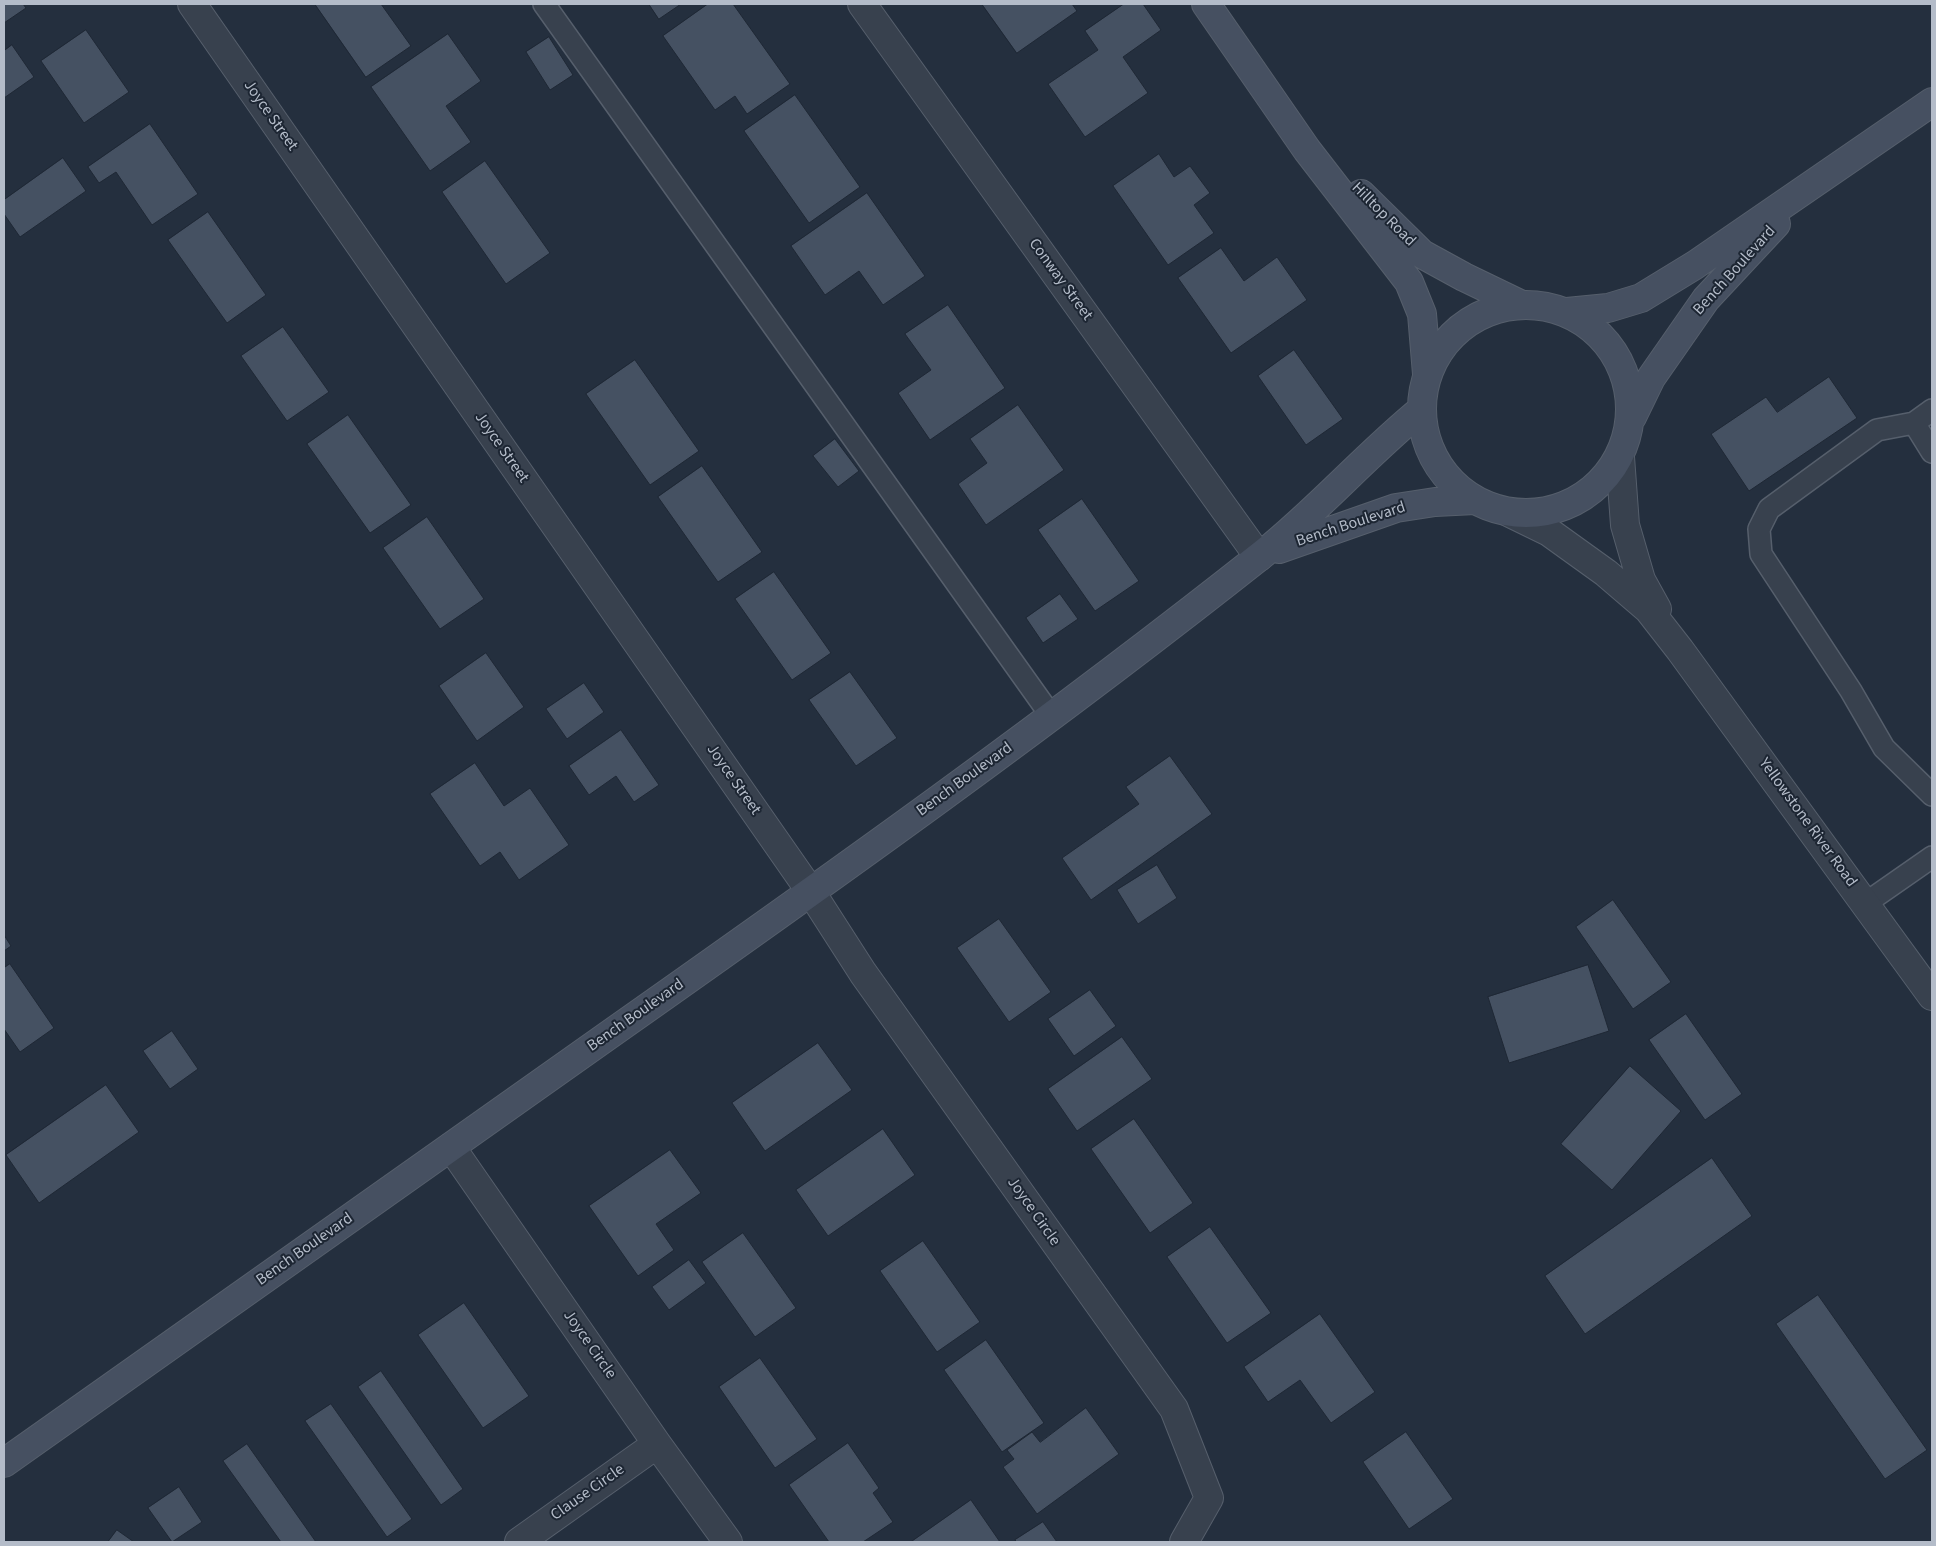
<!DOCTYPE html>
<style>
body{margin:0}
#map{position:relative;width:1936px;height:1546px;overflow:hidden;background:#242f3e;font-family:"Source Sans 3",sans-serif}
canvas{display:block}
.frame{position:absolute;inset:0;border:5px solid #b4bcc9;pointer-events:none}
</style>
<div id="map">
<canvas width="1936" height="1546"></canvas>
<div class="frame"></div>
</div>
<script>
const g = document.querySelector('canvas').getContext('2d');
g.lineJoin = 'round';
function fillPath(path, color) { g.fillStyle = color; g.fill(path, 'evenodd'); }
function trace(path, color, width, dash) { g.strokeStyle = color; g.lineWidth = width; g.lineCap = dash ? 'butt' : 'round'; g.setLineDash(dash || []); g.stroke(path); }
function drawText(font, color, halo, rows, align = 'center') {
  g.font = font + ' "Source Sans 3",sans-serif'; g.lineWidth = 4; g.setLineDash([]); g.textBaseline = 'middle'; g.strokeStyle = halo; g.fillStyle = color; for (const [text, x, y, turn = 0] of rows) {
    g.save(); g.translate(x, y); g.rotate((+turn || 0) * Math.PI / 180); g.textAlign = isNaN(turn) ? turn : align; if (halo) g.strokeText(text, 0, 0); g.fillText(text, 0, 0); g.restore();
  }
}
const building = new Path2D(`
 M4 4H23L26 8 4 23Z
 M315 4H381L411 46 366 77Z
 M649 4H681L659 19Z
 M708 4H733L790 84 747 114 735 96 715 110 663 36Z
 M982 4H1072L1077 11 1017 53Z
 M1124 4H1143L1161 30 1123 57 1148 93 1085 137 1048 84 1098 50 1085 31Z
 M86 30 129 92 84 123 41 61Z
 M448 34 481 81 446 106 471 142 430 171 371 87Z
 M549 37 573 75 550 90 526 52Z
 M12 45 34 77 4 98V51Z
 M795 95 860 187 809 223 744 131Z
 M150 124 198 194 152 225 116 172 99 183 88 167Z
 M1159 154 1174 177 1190 166 1210 193 1194 205 1214 233 1168 265 1113 186Z
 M63 158 86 191 20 237 4 214V200Z
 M485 161 550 253 506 284 442 192Z
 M867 193 925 276 883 305 859 271 825 295 791 246Z
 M208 212 266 295 227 323 168 240Z
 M1221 248 1244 281 1277 257 1307 300 1231 353 1178 278Z
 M948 305 1005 388 930 440 898 393 931 370 905 334Z
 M283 327 329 392 287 421 241 356Z
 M1294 350 1343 419 1306 445 1258 376Z
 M635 360 699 451 650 485 586 394Z
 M1829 377 1857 418 1749 491 1711 434 1766 397 1777 412Z
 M1018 405 1064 470 986 525 958 484 987 463 970 439Z
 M348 415 411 505 370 533 307 444Z
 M835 439 859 471 838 487 813 456Z
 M702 466 762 552 718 582 658 497Z
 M1082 499 1139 581 1095 611 1038 530Z
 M427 517 484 599 440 629 383 548Z
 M774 572 831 653 792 680 735 599Z
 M1060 594 1078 619 1043 643 1026 618Z
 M486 653 524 707 477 741 439 686Z
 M850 672 897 738 856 766 809 700Z
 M584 683 604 712 567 739 546 709Z
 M621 730 659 785 634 802 616 776 589 795 569 766Z
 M1170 756 1212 814 1091 900 1062 858 1139 804 1126 787Z
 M475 763 504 806 530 788 569 845 519 880 500 852 480 866 430 794Z
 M1157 865 1177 898 1138 924 1117 890Z
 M1613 900 1671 982 1633 1009 1576 927Z
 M999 919 1051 992 1009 1022 957 948Z
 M4 935 11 946 4 951Z
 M10 964 54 1028 20 1052 4 1029V968Z
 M1588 965 1609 1031 1509 1063 1488 997Z
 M1090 990 1116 1026 1074 1056 1048 1019Z
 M1686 1014 1742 1094 1705 1120 1649 1040Z
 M172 1031 198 1069 170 1089 143 1051Z
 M1122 1037 1152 1079 1077 1131 1048 1089Z
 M818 1043 852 1090 765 1151 732 1103Z
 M1630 1066 1681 1111 1612 1190 1561 1144Z
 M106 1085 139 1132 39 1203 6 1155Z
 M1134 1119 1193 1203 1150 1233 1091 1149Z
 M883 1129 915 1175 828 1236 796 1190Z
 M670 1150 701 1193 656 1224 674 1250 638 1276 589 1206Z
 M1712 1158 1752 1216 1585 1334 1545 1276Z
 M1210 1227 1271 1313 1227 1343 1167 1257Z
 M743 1233 796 1308 755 1337 702 1262Z
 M923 1241 980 1322 937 1352 880 1271Z
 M689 1260 706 1283 669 1310 652 1287Z
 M1818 1295 1927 1450 1885 1479 1776 1324Z
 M464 1303 529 1396 483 1428 418 1335Z
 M1320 1314 1375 1392 1331 1423 1300 1380 1268 1402 1244 1367Z
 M986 1340 1044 1423 1002 1452 944 1370Z
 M760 1358 817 1439 775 1468 719 1387Z
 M381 1371 463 1489 441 1505 358 1387Z
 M331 1404 412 1519 387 1537 305 1421Z
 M1086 1408 1119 1454 1037 1514 1003 1467 1014 1459 1007 1450 1032 1432 1040 1442Z
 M1406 1432 1453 1499 1409 1529 1363 1462Z
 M848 1443 879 1488 873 1493 893 1522 863 1542H829L789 1485Z
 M247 1444 316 1542H281L223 1461Z
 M179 1487 202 1522 172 1542 148 1508Z
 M971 1500 1000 1542H911Z
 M1043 1522 1057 1542H1017L1015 1540Z
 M117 1530 134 1542H108Z`);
const service = new Path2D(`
 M544 4 1052 717
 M1932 410 1914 423 1932 452
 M1914 423 1877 430 1769 509 1759 529 1761 554 1851 691 1884 748 1932 795
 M1866 903 1932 857`);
const minor = new Path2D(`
 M192 4 811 892 863 973 1174 1409 1209 1498 1184 1542
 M862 4 1259 557
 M451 1147 657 1444 728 1542
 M519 1542 657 1444`);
const tertiary = new Path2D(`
 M1620 457 1625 525 1641 580 1657 609
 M1510 513 1549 532 1606 573 1648 609 1680 650 1932 996`);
const secondary = new Path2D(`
 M1206 4 1307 150 1409 282 1422 314 1427 374
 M1361 194 1422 254 1464 277 1522 305
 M1422 409a104 104 0 1 1 208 0a104 104 0 1 1-208 0Z
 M1567 312 1608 308 1641 298 1695 265 1932 102
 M1632 417 1651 378 1706 299 1776 224
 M1279 549 1396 508 1435 502 1475 500
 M4 1463C207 1320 410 1176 613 1032 833 877 1052 721 1264 553 1319 509 1366 455 1421 410`);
const streetNames = [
 ["Joyce Street",270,116,55],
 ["Hilltop Road",1383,215,45],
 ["Bench Boulevard",1735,271,-48],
 ["Conway Street",1060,280,54],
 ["Joyce Street",501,448,55],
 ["Bench Boulevard",1351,525,-18],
 ["Joyce Street",733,780,55],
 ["Bench Boulevard",965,780,-36],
 ["Yellowstone River Road",1807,823,54],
 ["Bench Boulevard",636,1016,-35],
 ["Joyce Circle",1033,1212,55],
 ["Bench Boulevard",305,1250,-35],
 ["Joyce Circle",589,1345,55],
 ["Clause Circle",588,1493,-35]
];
fillPath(building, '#455162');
trace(building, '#1f2835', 1);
trace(service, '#565f6c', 24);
trace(minor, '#565f6c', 30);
trace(tertiary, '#565f6c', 30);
trace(secondary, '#565f6c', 30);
trace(service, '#38414e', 21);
trace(minor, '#38414e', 28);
trace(tertiary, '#38414e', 28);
trace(secondary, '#465061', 28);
drawText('16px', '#b4bcc9', '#1d2633', streetNames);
</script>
